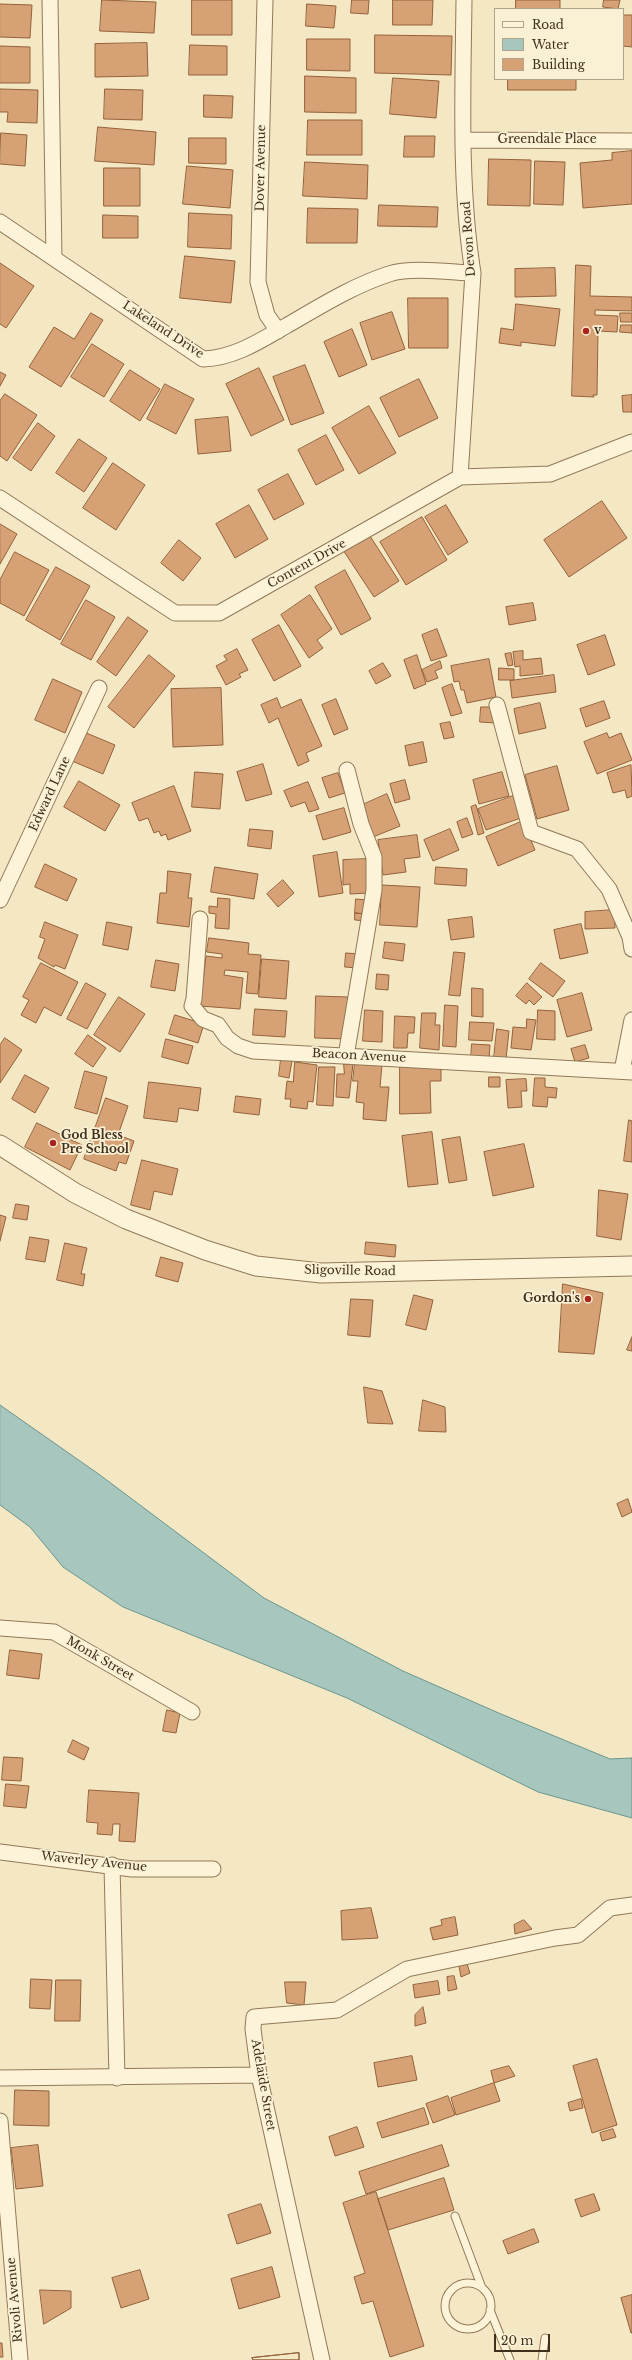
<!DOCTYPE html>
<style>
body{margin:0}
#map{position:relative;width:632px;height:2360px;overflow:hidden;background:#f4e7c4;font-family:"Libre Baskerville",serif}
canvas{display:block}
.legend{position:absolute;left:494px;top:8px;width:130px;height:72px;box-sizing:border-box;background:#faf1d5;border:1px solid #b0a38b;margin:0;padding:5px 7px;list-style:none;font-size:12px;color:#402f1d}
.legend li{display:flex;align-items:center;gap:8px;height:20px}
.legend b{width:20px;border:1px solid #b0a38b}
.scale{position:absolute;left:494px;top:2334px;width:56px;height:18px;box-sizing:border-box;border:2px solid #402f1d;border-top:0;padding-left:5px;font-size:12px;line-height:14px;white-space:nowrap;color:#402f1d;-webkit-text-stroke:3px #faf1d5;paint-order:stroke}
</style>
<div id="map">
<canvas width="632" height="2360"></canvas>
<ul class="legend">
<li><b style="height:5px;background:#fdf3d9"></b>Road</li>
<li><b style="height:11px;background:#a6c6be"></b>Water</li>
<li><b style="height:11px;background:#d6a275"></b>Building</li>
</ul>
<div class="scale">20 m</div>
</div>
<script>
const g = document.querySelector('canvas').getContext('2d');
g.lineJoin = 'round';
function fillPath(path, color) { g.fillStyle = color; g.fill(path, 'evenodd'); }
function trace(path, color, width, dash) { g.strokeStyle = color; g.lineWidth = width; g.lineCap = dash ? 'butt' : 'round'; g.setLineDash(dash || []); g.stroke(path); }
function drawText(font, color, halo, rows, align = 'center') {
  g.font = font + ' "Libre Baskerville",serif'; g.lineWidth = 3.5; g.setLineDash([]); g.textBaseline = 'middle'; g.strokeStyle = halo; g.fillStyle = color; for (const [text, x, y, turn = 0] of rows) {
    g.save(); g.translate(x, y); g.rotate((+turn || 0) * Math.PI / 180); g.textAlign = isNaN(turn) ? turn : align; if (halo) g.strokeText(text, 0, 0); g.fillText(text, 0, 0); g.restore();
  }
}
const water = new Path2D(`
 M0 1405 100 1475 264 1598 403 1671 501 1714 610 1759 632 1758V1818L538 1792 347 1698 123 1607 63 1567 30 1527 0 1505Z`);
const building = new Path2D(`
 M102 0 156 2 154 33 100 31Z
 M192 0H232V35H192Z
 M352 0H369L368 14 351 13Z
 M393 0H433L432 25H393Z
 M516 0H560V9H516Z
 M604 0H620L618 9 603 7Z
 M0 4 32 5 30 38 0 37Z
 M307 4 336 6 334 28 306 26Z
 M623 15H632V47L623 46Z
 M375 35 452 36 451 75 375 73Z
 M307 39H350V71L307 70Z
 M147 43 148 76 95 77V44Z
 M190 45 227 46V75H189Z
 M0 46 30 47V83H0Z
 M305 76 356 78V113L305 112Z
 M393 78 439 81 436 118 390 114Z
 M508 79H576V90H508Z
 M0 89 38 90 37 123 7 122 8 112H0Z
 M105 89 143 90 142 120 104 119Z
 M204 95 233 96 232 118 204 117Z
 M308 120H362V155H307Z
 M98 127 156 132 154 165 95 161Z
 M1 133 27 135 25 166 0 164Z
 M405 136H435L434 157H404Z
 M189 138H226V164L189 163Z
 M632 151V204L583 208 580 163 612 160V153Z
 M489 159 531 160 530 206 488 205Z
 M535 161 565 162 563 205 534 204Z
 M305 162 368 165 367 199 303 196Z
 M187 166 233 170 230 208 183 204Z
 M104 168H140V206H104Z
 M379 205 438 207 437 227 378 226Z
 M308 208 358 209 357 243H307Z
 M189 213 232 215 231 249 188 247Z
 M103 215 138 216V238H103Z
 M185 256 235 261 231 303 180 298Z
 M0 263 34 286 6 328 0 324Z
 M576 265 591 266 590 296 632 297V311L595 310V315L618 316 617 332 598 331 597 395H593L594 397 572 396Z
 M555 268 556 296 515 297V269Z
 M408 298H448V348H409Z
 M516 304 560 309 555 346 521 342V346L499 343 501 328 513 330Z
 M392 312 405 349 372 360 360 323Z
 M91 313 103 320 61 387 29 367 54 327 74 339Z
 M620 313H632V322H621Z
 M621 325H632V333L620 332Z
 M352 329 367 365 339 377 324 342Z
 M92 344 124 364 104 397 71 377Z
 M305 365 324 413 291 425 273 377Z
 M259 368 284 420 251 436 226 384Z
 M130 370 160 389 140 421 110 401Z
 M0 372 6 375 0 386Z
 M419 379 438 418 399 437 380 398Z
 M165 384 194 399 176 434 147 419Z
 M5 394 37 415 7 461 0 456V401Z
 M632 395V412H623L622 396Z
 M369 406 396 453 359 474 332 428Z
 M228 417 231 451 198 454 195 420Z
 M38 423 55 436 31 471 13 458Z
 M326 435 344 470 316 485 298 450Z
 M79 439 107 458 84 492 56 473Z
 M113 463 145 485 116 530 83 508Z
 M288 474 304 504 274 520 258 490Z
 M602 501 627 538 569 577 544 540Z
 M249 505 268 539 235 558 216 524Z
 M446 505 468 542 448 555 425 517Z
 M422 517 447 560 406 585 380 542Z
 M0 524 17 534 0 564Z
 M368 533 399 581 374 597 343 550Z
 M179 540 201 558 183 581 161 563Z
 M15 552 49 570 24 616 0 603V580Z
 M56 567 90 586 60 640 26 620Z
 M345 570 371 619 341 635 315 587Z
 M310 595 332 629 317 640 323 648 309 658 281 615Z
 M86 600 115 617 91 660 61 644Z
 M533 603 536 620 509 625 506 607Z
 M128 617 148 631 116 676 97 662Z
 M279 625 301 666 274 681 252 640Z
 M437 629 447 656 431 661 422 635Z
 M605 635 615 665 588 675 577 645Z
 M237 649 248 670 239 674 241 677 226 685 216 666 227 660 224 656Z
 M523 651V660L541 658 543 674 520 676V666L515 667 513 652Z
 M511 653 513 665 508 666 505 654Z
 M149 655 175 676 134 728 108 707Z
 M417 655 426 684 414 689 404 660Z
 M489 659 496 697 467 703 464 690H461L459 681 454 682 451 666Z
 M440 661 442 668 435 671 438 678 427 682 422 670Z
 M383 663 391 676 376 684 369 671Z
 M499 668 514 669V680H499Z
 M554 675 556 692 512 698 510 681Z
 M53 679 82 692 65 733 35 720Z
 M452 684 462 713 451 716 442 688Z
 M221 688 223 745 173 747 171 689Z
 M277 698 281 708 301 699 322 746 306 753 309 761 298 766 278 718 269 723 261 705Z
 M336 699 348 729 334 735 322 705Z
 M604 701 610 718 586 727 580 709Z
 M540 703 546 728 519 734 514 709Z
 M481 707H496L495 723 480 722Z
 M450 722 454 737 444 739 440 724Z
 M84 732 115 745 103 774 72 761Z
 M607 733 609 738 621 733 632 760 597 774 584 742Z
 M423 742 427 762 409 766 405 746Z
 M263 764 272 794 246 801 237 772Z
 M631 765 632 796 627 798 625 790 613 793 607 773Z
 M557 766 569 810 537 819 525 775Z
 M195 772 223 774 220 809 192 807Z
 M502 772 509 796 479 804 473 780Z
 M338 773 345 793 329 798 322 778Z
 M405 780 410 799 395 803 390 784Z
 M79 781 120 805 105 831 64 807Z
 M308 782 319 809 309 812 305 802 291 807 284 791Z
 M174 786 191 831 168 840 166 834 161 836 159 831 154 833 148 818 139 821 132 803Z
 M387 794 400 826 373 837 360 806Z
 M513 796 521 818 486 830 478 809Z
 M476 805 484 833 478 835 471 807Z
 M344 808 351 832 323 840 316 816Z
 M467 818 473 834 462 838 457 822Z
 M523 821 535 850 498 866 486 837Z
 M250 829 273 831 271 849 248 846Z
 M450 829 459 850 433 861 424 840Z
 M417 835 420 857 404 859 406 872 383 875 378 840Z
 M337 852 343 893 319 897 313 856Z
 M367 859 369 893 350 894V884L343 885V860Z
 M45 864 77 879 67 901 35 887Z
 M215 867 258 874 254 899 211 892Z
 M436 867 467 869 466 886 435 884Z
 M168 871 191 874 188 898H192L189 927 157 923 160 893H166Z
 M283 880 294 893 278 907 267 894Z
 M382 885 420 887 417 927 380 925Z
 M218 898 230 899 229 929 215 928 216 914 209 913V906L217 907Z
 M356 899 367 900 366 914 355 913Z
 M614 910 615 928 585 929V912Z
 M355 913 366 914 367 921 355 920Z
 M472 917 474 937 451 940 448 920Z
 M45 922 78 935 65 969 55 965 54 967 38 958 45 939 40 937Z
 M107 922 132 927 128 950 103 945Z
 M581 924 588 953 560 959 554 930Z
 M209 938 249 943 248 954 261 955 258 994 246 993 248 972 225 970 224 975 243 978 240 1009 200 1006 206 956 222 958V954L207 952Z
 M385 942 405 944 403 961 383 958Z
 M454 952 465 953 460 996 449 995Z
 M346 953 359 954 358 968 345 967Z
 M262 959 289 961 286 999 259 997Z
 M156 960 179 964 175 991 151 987Z
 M41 963 78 982 61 1016 44 1007 36 1023 21 1015 29 1000 23 997Z
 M541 963 565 981 553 997 529 979Z
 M377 974 389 975 388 990 376 989Z
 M86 983 106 994 87 1029 67 1019Z
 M527 983 542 997 534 1005 529 1000 526 1004 516 996Z
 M472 988 483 989V1017L472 1016Z
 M582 993 592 1030 567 1037 557 1000Z
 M316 996 348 997 346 1039 315 1038Z
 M119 997 145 1014 120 1052 94 1035Z
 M445 1005 458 1006 456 1047 443 1046Z
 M255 1009 287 1011 285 1037 253 1035Z
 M365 1010 383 1011 382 1042 363 1041Z
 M538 1010 555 1011V1040L537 1039Z
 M422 1013H436L435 1025H440L439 1050 420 1048Z
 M175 1015 204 1024 198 1043 169 1034Z
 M395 1016 415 1017 414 1033H408L407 1048H394Z
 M527 1019 536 1020 531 1050 511 1048 513 1027 526 1028Z
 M470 1022 494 1023 492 1041 469 1040Z
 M497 1029 509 1031 506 1059 494 1058Z
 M88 1035 106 1048 93 1067 75 1054Z
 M5 1038 22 1050 0 1083V1045Z
 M166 1039 193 1046 188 1064 162 1057Z
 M472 1044 490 1045 489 1059 471 1058Z
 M585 1045 589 1058 575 1062 571 1049Z
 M281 1059 292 1061 289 1078 279 1076Z
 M295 1062 317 1065 313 1102 308 1101 307 1109 290 1107 291 1099H285L287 1081 293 1082Z
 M355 1063 382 1065 380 1087H389L386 1121 363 1119 364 1103 356 1102 358 1081H353Z
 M344 1064H353L349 1098 336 1097 337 1074H344Z
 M400 1066H441V1081H430L431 1113 400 1114Z
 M319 1067H335L333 1106 317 1105Z
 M85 1071 107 1077 97 1114 75 1108Z
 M25 1075 49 1088 35 1113 12 1099Z
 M489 1077H500V1087H489Z
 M535 1078H545V1087L557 1088 556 1098 548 1097 547 1107 533 1106Z
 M526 1079 527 1091H521L522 1107 508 1108 506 1080Z
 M149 1082 201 1088 198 1111 179 1108 177 1122 144 1118Z
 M236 1096 261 1099 259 1115 234 1112Z
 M106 1098 128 1106 118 1135 134 1141 126 1164 119 1162 116 1171 84 1159Z
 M629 1120 632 1121V1162L624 1161Z
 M37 1123 82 1145 70 1170 25 1147Z
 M432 1132 438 1184 408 1187 402 1136Z
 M460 1137 467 1180 449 1183 442 1140Z
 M524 1144 534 1187 493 1196 484 1152Z
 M142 1160 178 1169 172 1195 154 1191 150 1210 131 1205Z
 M599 1190 628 1194 621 1240 597 1236Z
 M16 1204 29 1206 27 1220 13 1218Z
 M0 1215 6 1217 0 1241Z
 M30 1237 49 1240 45 1262 26 1259Z
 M366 1242 396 1245 395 1257 365 1254Z
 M65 1243 87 1248 81 1274H85L83 1286 57 1280Z
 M161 1257 183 1263 178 1282 156 1276Z
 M563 1284 603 1293 594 1354 559 1352Z
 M414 1295 433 1300 426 1330 406 1325Z
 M351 1299 373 1300 370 1337 348 1335Z
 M632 1337V1351L627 1350Z
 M364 1387 382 1391 393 1424 368 1423Z
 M423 1400 445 1407 446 1432 419 1431Z
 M628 1499 632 1512 622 1517 617 1504Z
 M10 1650 42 1654 39 1679 7 1675Z
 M167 1710 180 1713 176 1733 163 1731Z
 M73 1740 89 1748 84 1760 68 1752Z
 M4 1757 23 1758 21 1781 2 1780Z
 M6 1784 29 1786 26 1808 4 1806Z
 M89 1790 139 1793 135 1842 119 1841 120 1824H113L112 1835 97 1834 98 1823 87 1822Z
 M371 1908 378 1938 342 1940 341 1911Z
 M455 1917 458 1935 433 1940 430 1928 442 1925 441 1920Z
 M524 1920 532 1929 515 1934 514 1925Z
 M467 1964 470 1973 461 1977 459 1966Z
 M454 1976 457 1989 448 1991 447 1977Z
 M31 1979 52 1980 50 2009 30 2008Z
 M56 1980H81L80 2021H55Z
 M438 1981 440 1994 415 1998 413 1985Z
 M285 1982H306L304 2005 287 2003Z
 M423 2007 426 2023 415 2026V2015Z
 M412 2056 417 2080 378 2087 374 2063Z
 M597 2059 617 2125 592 2133 573 2066Z
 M509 2066 515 2076 494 2083 491 2071Z
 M494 2083 500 2101 456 2115 451 2098Z
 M15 2090 49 2091V2126L14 2125Z
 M448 2096 455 2115 433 2123 426 2104Z
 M581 2099 583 2108 570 2111 568 2103Z
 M424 2108 429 2124 382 2138 377 2123Z
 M357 2127 364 2147 335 2156 329 2137Z
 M613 2129 616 2137 602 2141 600 2133Z
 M38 2145 43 2186 16 2189 11 2148Z
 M442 2145 449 2166 366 2194 359 2172Z
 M444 2178 454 2210 388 2230 378 2199Z
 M376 2192 424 2346 390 2357 373 2301 362 2304 354 2277 365 2273 343 2203Z
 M594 2194 600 2210 581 2217 575 2200Z
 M261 2204 271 2233 237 2244 228 2215Z
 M534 2229 539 2242 508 2254 503 2241Z
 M272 2267 280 2297 239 2309 231 2279Z
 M140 2270 149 2299 121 2308 112 2278Z
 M40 2290 71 2291V2308L44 2324Z
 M632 2295V2333H631L621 2298Z
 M0 2343H2L3 2357H0Z
 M299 2353V2360H253L252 2358Z
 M299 2353V2360H253L252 2358Z`);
const service = new Path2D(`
 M455 2216 482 2288
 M445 2306a23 23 0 1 1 46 0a23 23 0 1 1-46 0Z
 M490 2310 510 2360
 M542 2360 545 2338`);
const minor = new Path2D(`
 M50 0 54 258
 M265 0 258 282 267 315 278 331
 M463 140 632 141
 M0 222 203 359C234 358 260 341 286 326 319 307 352 286 389 274 411 267 449 272 473 273
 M460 477 473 273C459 186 463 88 464 0
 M0 498 175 613H219L460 477 550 474 632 442
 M497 705 531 832 577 849 609 889 630 937 632 949
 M0 900 99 688
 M200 919 194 999 192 1006 203 1019 218 1025 227 1038 238 1046 253 1051 632 1072
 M346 1056 374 890V857L361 824 347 770
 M622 1071 632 1020
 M0 1628 54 1632 192 1712
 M0 1852 132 1869H213
 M112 1865 117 2078
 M0 2078 259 2075
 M0 2121 20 2360
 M322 2360 259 2075 253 2029 254 2017 337 2010 407 1969 555 1938 578 1935 610 1908 632 1905`);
const tertiary = new Path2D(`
 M0 1145 75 1193 126 1219 205 1250 256 1266 321 1273 632 1266`);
const markers = [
 [586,331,4,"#a9241f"],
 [53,1143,4,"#a9241f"],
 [588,1299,4,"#a9241f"]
];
const streetNames = [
 ["Greendale Place",547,140],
 ["Dover Avenue",261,168,-89],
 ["Devon Road",469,239,-94],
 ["Lakeland Drive",163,330,33],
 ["Content Drive",307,564,-29],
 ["Edward Lane",50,794,-65],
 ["Beacon Avenue",359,1056,3],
 ["Sligoville Road",350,1271,1],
 ["Monk Street",100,1659,30],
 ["Waverley Avenue",94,1862,6],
 ["Adelaide Street",263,2085,80],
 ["Rivoli Avenue",15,2300,-95]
];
const poiNames = [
 ["v",594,331],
 ["God Bless",61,1136],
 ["Pre School",61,1150],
 ["Gordon's",580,1299,"right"]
];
fillPath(water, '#a6c6be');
trace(water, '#6c968d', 1);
fillPath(building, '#d6a275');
trace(building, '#94613a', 1);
trace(service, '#917957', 9);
trace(minor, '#917957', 17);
trace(tertiary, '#917957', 21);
trace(service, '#fdf3d9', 7);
trace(minor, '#fdf3d9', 15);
trace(tertiary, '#fdf3d9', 19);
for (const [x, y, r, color] of markers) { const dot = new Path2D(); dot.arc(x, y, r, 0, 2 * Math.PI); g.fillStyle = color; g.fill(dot); trace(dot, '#faf1d5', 1.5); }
drawText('12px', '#402f1d', '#faf1d5', streetNames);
drawText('bold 12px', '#402f1d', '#faf1d5', poiNames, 'left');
</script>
